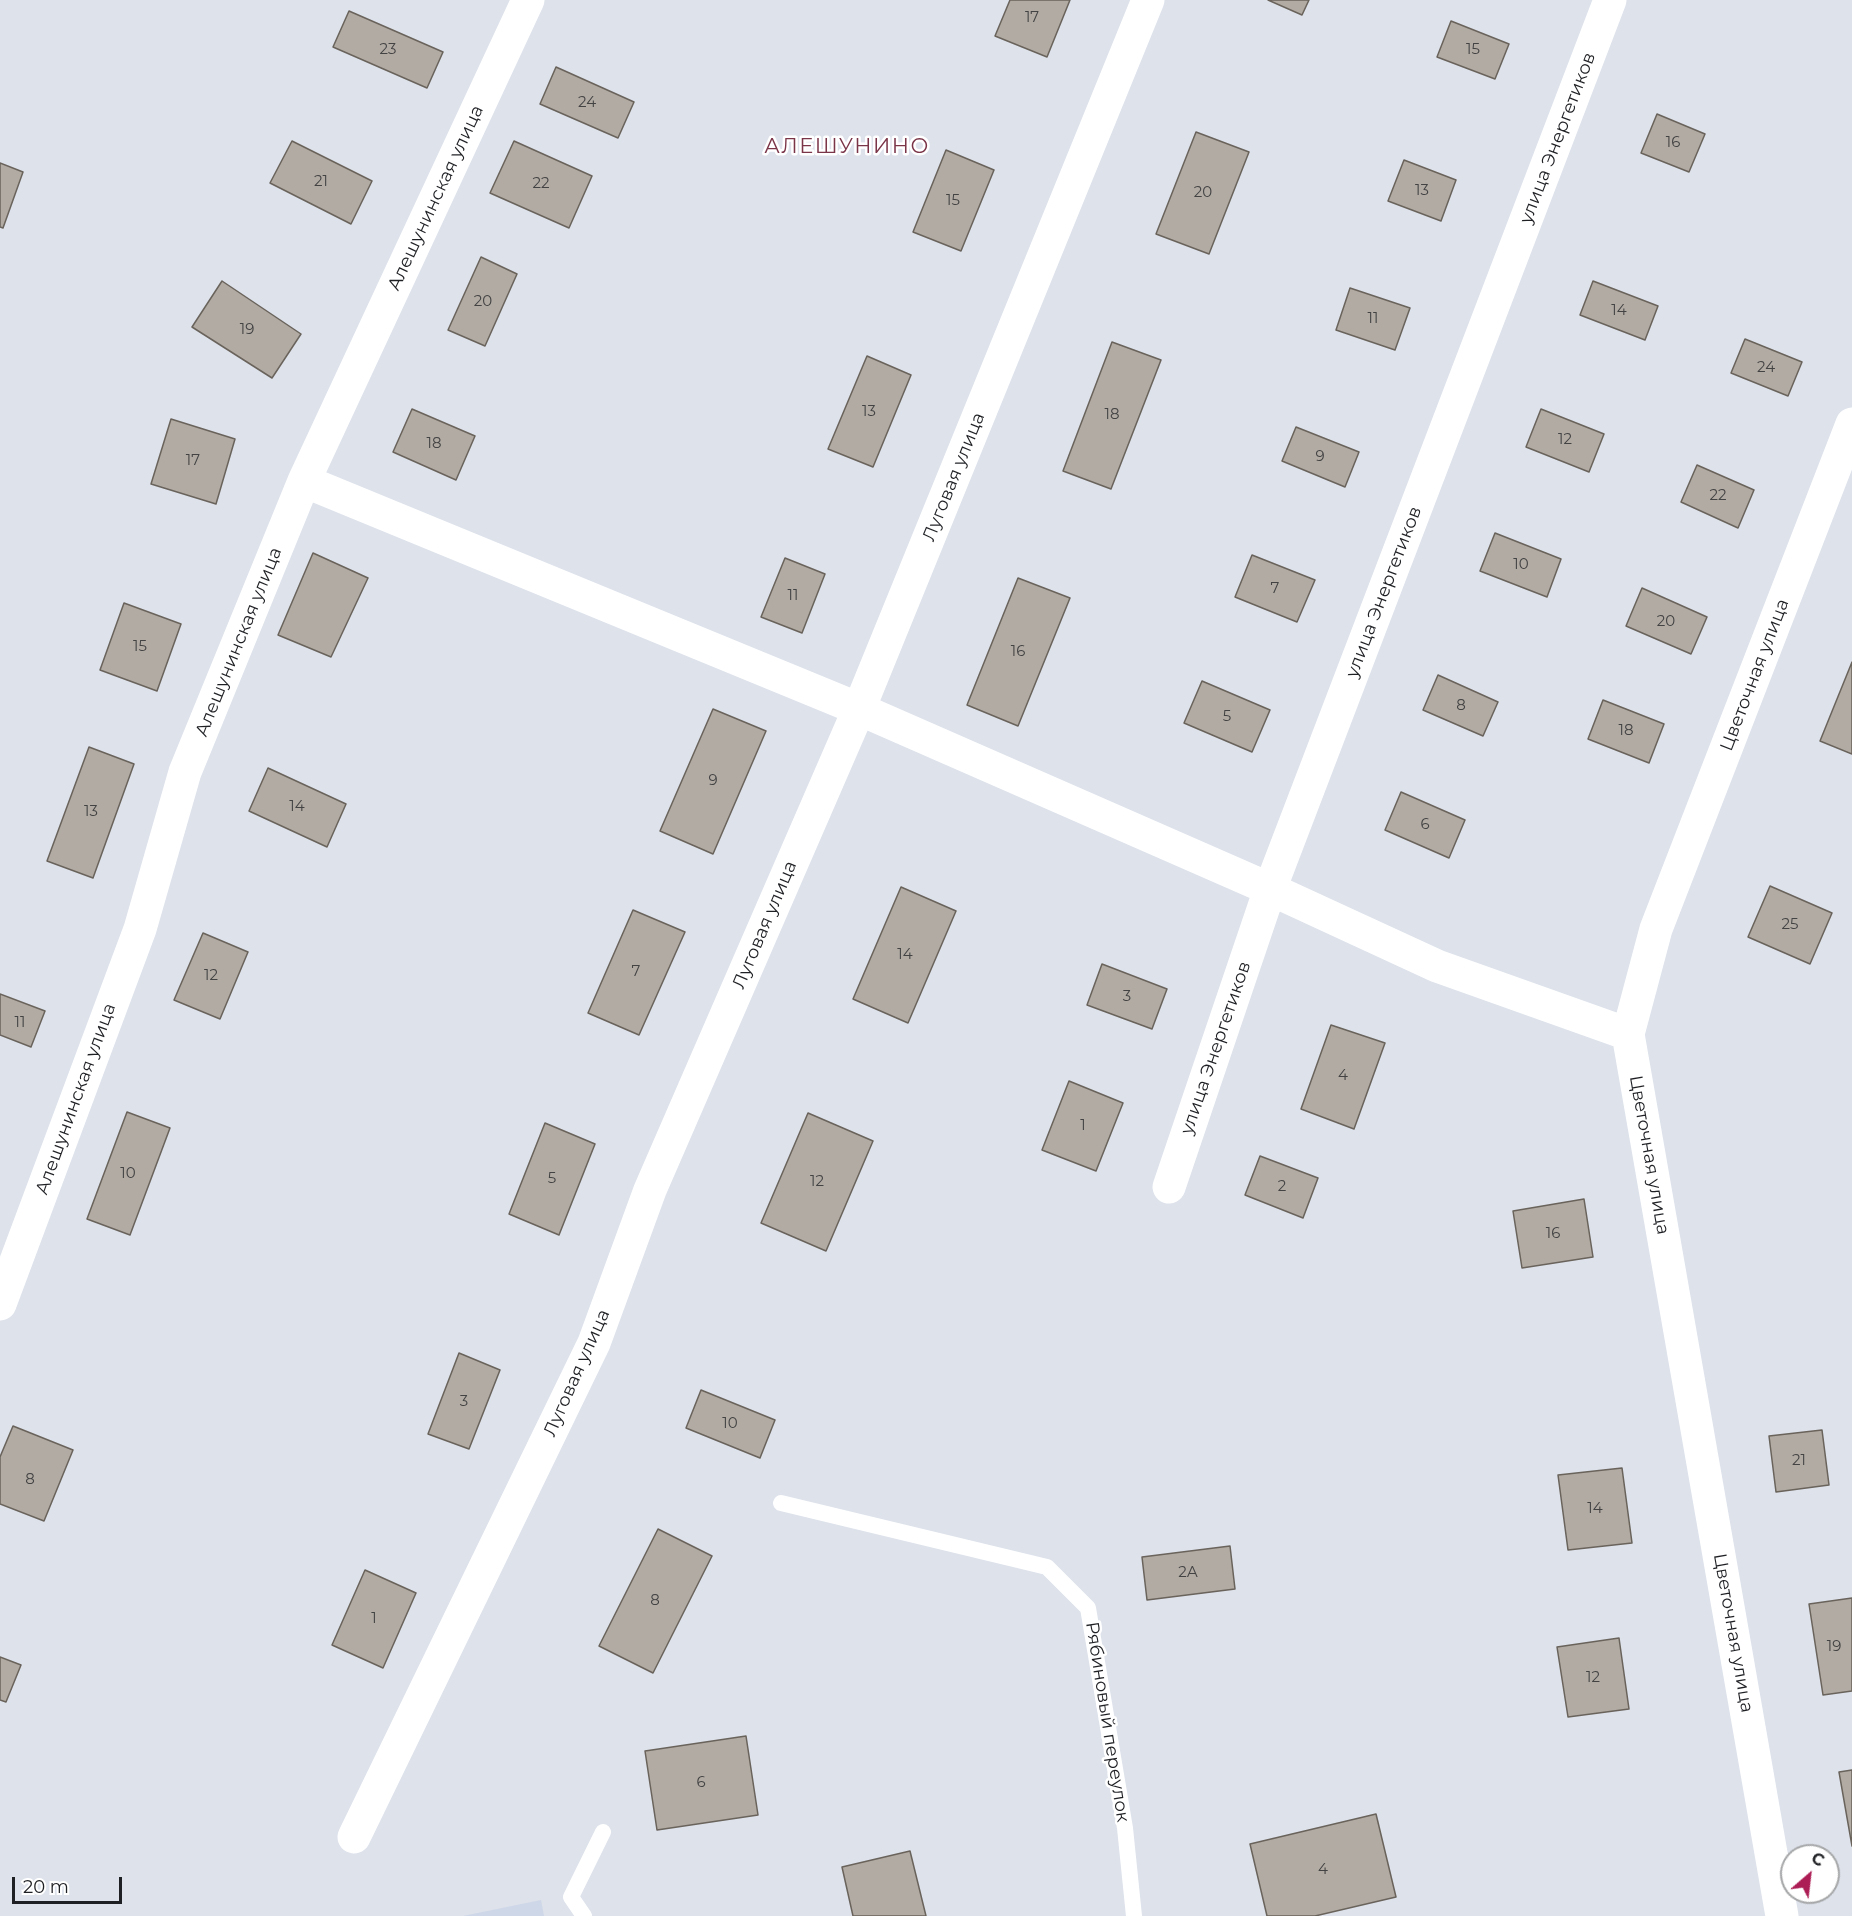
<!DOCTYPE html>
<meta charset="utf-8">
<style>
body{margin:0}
#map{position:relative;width:1852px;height:1916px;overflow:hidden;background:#dde2eb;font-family:Montserrat,sans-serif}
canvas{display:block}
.north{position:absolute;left:1780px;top:1844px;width:60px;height:60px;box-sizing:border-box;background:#fff;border:2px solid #a5a6a7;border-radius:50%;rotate:28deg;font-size:16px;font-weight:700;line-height:24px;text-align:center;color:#1f2024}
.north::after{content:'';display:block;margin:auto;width:21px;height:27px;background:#ad1d55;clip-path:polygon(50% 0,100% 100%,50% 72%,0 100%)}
.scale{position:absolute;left:12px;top:1877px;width:110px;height:27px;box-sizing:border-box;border:3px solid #1f2024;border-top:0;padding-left:8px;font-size:18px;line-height:21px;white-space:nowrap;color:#1f2024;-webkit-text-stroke:4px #fff;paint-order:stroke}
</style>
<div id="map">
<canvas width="1852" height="1916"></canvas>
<div class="north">С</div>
<div class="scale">20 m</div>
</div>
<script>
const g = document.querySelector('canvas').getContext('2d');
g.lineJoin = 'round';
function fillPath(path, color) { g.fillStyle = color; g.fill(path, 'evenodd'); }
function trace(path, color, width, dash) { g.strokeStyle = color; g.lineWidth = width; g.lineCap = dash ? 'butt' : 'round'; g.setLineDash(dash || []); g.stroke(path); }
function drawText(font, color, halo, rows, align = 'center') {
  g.font = font + ' Montserrat,sans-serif'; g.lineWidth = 5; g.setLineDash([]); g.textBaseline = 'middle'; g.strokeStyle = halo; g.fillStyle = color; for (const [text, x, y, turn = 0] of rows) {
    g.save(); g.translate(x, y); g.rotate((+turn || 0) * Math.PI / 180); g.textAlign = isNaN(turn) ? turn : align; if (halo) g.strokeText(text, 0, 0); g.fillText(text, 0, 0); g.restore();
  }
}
const built = new Path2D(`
 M541 1900 544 1916H463Z`);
const building = new Path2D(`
 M1010 0H1070L1047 57 995 36Z
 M1268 0H1309L1302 15Z
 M349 11 443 52 427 88 333 47Z
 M1451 21 1509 44 1495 79 1437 57Z
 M556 67 634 102 618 138 540 104Z
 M1657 114 1705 134 1689 172 1641 153Z
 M1196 132 1249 152 1209 254 1156 234Z
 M292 141 372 181 351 224 270 183Z
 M514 141 592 176 569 228 490 193Z
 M946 150 994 170 961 251 913 232Z
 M1404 160 1456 180 1441 221 1388 201Z
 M0 163 23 172 3 228 0 227Z
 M481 257 517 274 485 346 448 330Z
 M222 281 301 334 272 378 192 327Z
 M1593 281 1658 306 1645 340 1580 315Z
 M1350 288 1410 308 1395 350 1336 330Z
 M1745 339 1802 362 1788 396 1731 373Z
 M1112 342 1161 360 1111 489 1063 471Z
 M867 356 911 375 873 467 828 449Z
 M412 409 475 436 456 480 393 452Z
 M1541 409 1604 434 1589 472 1526 447Z
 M171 419 235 439 216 504 151 484Z
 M1296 427 1359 452 1345 487 1282 461Z
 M1697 465 1754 490 1738 528 1681 502Z
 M1495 533 1561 559 1547 597 1480 571Z
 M313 553 368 578 331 657 278 635Z
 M1252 555 1315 580 1297 622 1235 597Z
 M785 558 825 574 802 633 761 617Z
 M1018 578 1070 598 1018 726 967 705Z
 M1642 588 1707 617 1691 654 1626 626Z
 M124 603 181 624 157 691 100 670Z
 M1852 662V754L1820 741Z
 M1438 675 1498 702 1483 736 1423 710Z
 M1202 681 1270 710 1252 752 1184 723Z
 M1603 700 1664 724 1649 763 1588 739Z
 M713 709 766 731 713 854 660 831Z
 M89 747 134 764 93 878 47 861Z
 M268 768 346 804 327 847 249 811Z
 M1401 792 1465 820 1449 858 1385 830Z
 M1770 886 1832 913 1810 964 1748 937Z
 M901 887 956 911 908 1023 853 999Z
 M633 910 685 932 639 1035 588 1013Z
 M203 933 248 952 220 1019 174 1000Z
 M1102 964 1167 989 1152 1029 1087 1005Z
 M0 994 45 1011 31 1047 0 1035Z
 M1331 1025 1385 1043 1354 1129 1301 1109Z
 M1069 1081 1123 1103 1096 1171 1042 1150Z
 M127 1112 170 1128 130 1235 87 1219Z
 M808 1113 873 1141 826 1251 761 1223Z
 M545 1123 595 1144 559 1235 509 1214Z
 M1260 1156 1318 1178 1303 1218 1245 1195Z
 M1584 1199 1593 1257 1522 1268 1513 1211Z
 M459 1353 500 1370 469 1449 428 1434Z
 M701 1390 775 1420 760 1458 686 1428Z
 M13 1426 73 1450 44 1521 0 1504V1457Z
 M1822 1430 1829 1485 1776 1492 1769 1436Z
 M1622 1468 1632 1543 1568 1550 1558 1475Z
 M658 1529 712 1556 653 1673 599 1646Z
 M1230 1546 1235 1589 1147 1600 1142 1557Z
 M365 1570 416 1593 383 1668 332 1645Z
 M1852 1598V1691L1823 1695 1809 1604Z
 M1619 1638 1629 1709 1568 1717 1557 1647Z
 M0 1657 21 1665 6 1702 0 1700Z
 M746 1736 758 1815 657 1830 645 1751Z
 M1852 1770V1846L1839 1772Z
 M1376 1814 1396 1897 1315 1916H1267L1250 1844Z
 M910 1851 926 1916H853L842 1867Z`);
const lane = new Path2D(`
 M781 1503 1047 1567 1088 1608 1125 1828 1134 1916
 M584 1916 571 1897 603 1832`);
const street = new Path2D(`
 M304 481 859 709 1270 889 1437 966 1628 1034
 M1169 1187 1270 889 1610 0
 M0 1304 140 929 185 772 304 481 528 0
 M354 1837 594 1343 650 1190 859 709 1148 0
 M1782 1916 1628 1034 1656 929 1852 424`);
const numberNames = [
 ["17",1032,18],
 ["23",388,50],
 ["15",1473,50],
 ["24",587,103],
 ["16",1673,143],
 ["21",321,182],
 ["22",541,184],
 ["13",1422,191],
 ["20",1203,193],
 ["15",953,201],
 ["20",483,302],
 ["14",1619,311],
 ["11",1373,319],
 ["19",247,330],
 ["24",1766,368],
 ["13",869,412],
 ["18",1112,415],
 ["12",1565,440],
 ["18",434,444],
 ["9",1320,457],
 ["17",193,461],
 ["22",1718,496],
 ["10",1521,565],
 ["7",1275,589],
 ["11",793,596],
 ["20",1666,622],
 ["15",140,647],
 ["16",1018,652],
 ["8",1461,706],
 ["5",1227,717],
 ["18",1626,731],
 ["9",713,781],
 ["14",297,807],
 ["13",91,812],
 ["6",1425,825],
 ["25",1790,925],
 ["14",905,955],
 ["7",636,972],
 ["12",211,976],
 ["3",1127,997],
 ["11",20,1023],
 ["4",1343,1076],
 ["1",1083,1126],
 ["10",128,1174],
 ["5",552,1179],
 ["12",817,1182],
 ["2",1282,1187],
 ["16",1553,1234],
 ["3",464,1402],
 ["10",730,1424],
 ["21",1799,1461],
 ["8",30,1480],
 ["14",1595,1509],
 ["2А",1188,1573],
 ["8",655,1601],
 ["1",374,1619],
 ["19",1834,1647],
 ["12",1593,1678],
 ["6",701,1783],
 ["4",1323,1870]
];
const streetNames = [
 ["улица Энергетиков",1558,138,-69],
 ["Алешунинская улица",436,198,-65],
 ["Луговая улица",954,477,-68],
 ["улица Энергетиков",1384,592,-69],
 ["Алешунинская улица",239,642,-68],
 ["Цветочная улица",1755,675,-69],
 ["Луговая улица",765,925,-67],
 ["улица Энергетиков",1216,1048,-71],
 ["Алешунинская улица",76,1099,-70],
 ["Цветочная улица",1649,1155,80],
 ["Луговая улица",577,1373,-66],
 ["Цветочная улица",1733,1633,80],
 ["Рябиновый переулок",1107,1722,81]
];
const quarterNames = [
 ["АЛЕШУНИНО",847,147]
];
fillPath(built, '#ced7e7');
fillPath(building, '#b1aba3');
trace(building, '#69635c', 1.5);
trace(lane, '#fff', 16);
trace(street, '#fff', 33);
drawText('15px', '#444344', null, numberNames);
drawText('18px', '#1f2024', '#fff', streetNames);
g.letterSpacing = '1.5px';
drawText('21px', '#7b3549', '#fff', quarterNames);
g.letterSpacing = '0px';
</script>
